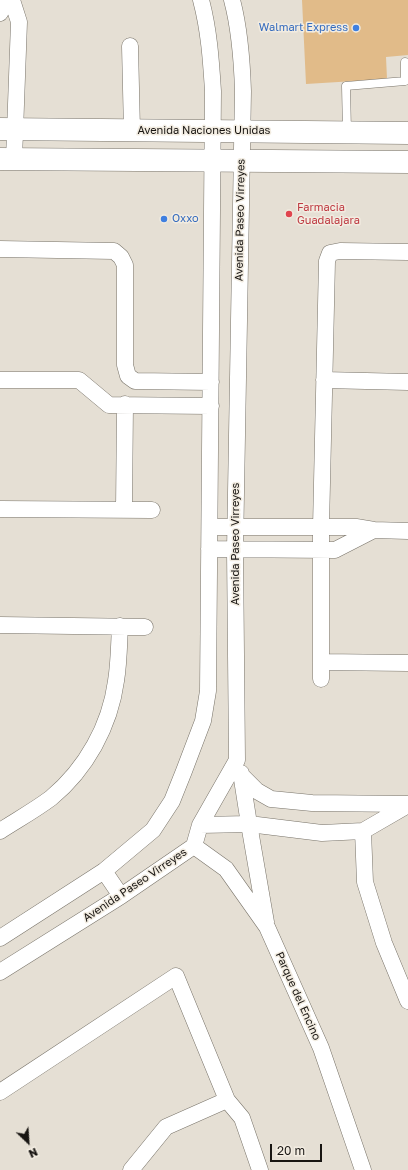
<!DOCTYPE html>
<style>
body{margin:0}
#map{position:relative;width:408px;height:1170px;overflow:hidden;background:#e5dfd4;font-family:"Golos Text",sans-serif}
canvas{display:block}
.north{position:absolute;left:8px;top:1122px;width:40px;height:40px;-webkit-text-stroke:3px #f2ece1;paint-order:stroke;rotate:155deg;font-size:11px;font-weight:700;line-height:16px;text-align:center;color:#181512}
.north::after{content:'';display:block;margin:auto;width:14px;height:18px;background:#181512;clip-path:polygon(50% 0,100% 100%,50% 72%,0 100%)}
.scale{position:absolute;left:270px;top:1144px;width:52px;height:18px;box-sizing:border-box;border:2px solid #181512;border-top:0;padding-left:5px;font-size:12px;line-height:14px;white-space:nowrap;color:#181512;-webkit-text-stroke:3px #f2ece1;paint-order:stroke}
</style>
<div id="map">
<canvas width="408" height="1170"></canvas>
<div class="north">N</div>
<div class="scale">20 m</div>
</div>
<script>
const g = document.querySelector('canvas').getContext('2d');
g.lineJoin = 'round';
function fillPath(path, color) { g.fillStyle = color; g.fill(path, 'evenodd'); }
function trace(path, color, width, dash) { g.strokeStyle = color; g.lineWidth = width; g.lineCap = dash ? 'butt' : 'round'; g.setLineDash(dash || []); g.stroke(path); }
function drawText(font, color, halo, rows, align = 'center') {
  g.font = font + ' "Golos Text",sans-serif'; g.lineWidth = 3; g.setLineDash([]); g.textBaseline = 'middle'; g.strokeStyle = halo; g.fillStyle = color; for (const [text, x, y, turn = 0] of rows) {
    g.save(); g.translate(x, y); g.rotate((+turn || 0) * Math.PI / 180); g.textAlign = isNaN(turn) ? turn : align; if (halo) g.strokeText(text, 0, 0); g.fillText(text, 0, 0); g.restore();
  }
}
const building = new Path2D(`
 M302 0H408V55L386 57 387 79 306 84Z`);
const lane = new Path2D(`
 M347 132 346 86 405 81V62`);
const street = new Path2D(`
 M12 0 19 22 14 159
 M0 13 7 0
 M130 46 132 131
 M0 249 114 251 121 257 125 265V365L128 376 135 381 211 382
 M0 380H79L109 405 211 406
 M324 380 408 382
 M0 509 152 510
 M124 510 125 404
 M210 527H356L374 530 408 531
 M209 549 335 550 374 530
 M0 625 145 627
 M321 662 408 663
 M321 679V527L327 261 330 253 340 251 408 252
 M241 773 249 824 266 922
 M242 776 257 791 271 799 312 803 408 804
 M200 825 249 824 322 833 363 831 408 805
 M0 831C17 820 35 810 51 798 86 769 110 726 116 681 119 663 119 644 120 626
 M363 831 365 882 384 943 408 1001
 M194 846 226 869 267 927 321 1048 363 1170
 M104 871 121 896
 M0 938 104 871 153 830 172 801 184 771 203 721 208 691 213 91C211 60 209 30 201 0
 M0 972 121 896 194 846 200 825 237 760 235 550 243 91C242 60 240 30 232 0
 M0 1092 176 976 227 1100 242 1118 260 1170
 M131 1170 166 1127 227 1100`);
const secondary = new Path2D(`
 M0 129 408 133
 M0 159 408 162`);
const markers = [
 [356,28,4,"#3f7fe0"],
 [289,214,4,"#e0444e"],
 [164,219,4,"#3f7fe0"]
];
const shopNames = [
 ["Walmart Express",348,28],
 ["Oxxo",172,219,"left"]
];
const streetNames = [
 ["Avenida Naciones Unidas",204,131],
 ["Avenida Paseo Virreyes",240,220,-89],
 ["Avenida Paseo Virreyes",236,544,-90],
 ["Avenida Paseo Virreyes",135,885,-34],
 ["Parque del Encino",298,996,66]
];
const healthNames = [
 ["Farmacia",297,208],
 ["Guadalajara",297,221]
];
fillPath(building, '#e1bb89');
trace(lane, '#787369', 9);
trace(street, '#787369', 17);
trace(secondary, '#787369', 23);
trace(lane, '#fff', 8);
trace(street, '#fff', 16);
trace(secondary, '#fff', 22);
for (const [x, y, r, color] of markers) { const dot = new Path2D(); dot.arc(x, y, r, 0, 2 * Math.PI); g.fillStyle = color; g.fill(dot); trace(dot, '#f2ece1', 1.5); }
drawText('11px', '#366cbe', '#f2ece1', shopNames, 'right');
drawText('11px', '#181512', '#f2ece1', streetNames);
drawText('11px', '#be3a42', '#f2ece1', healthNames, 'left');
</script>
